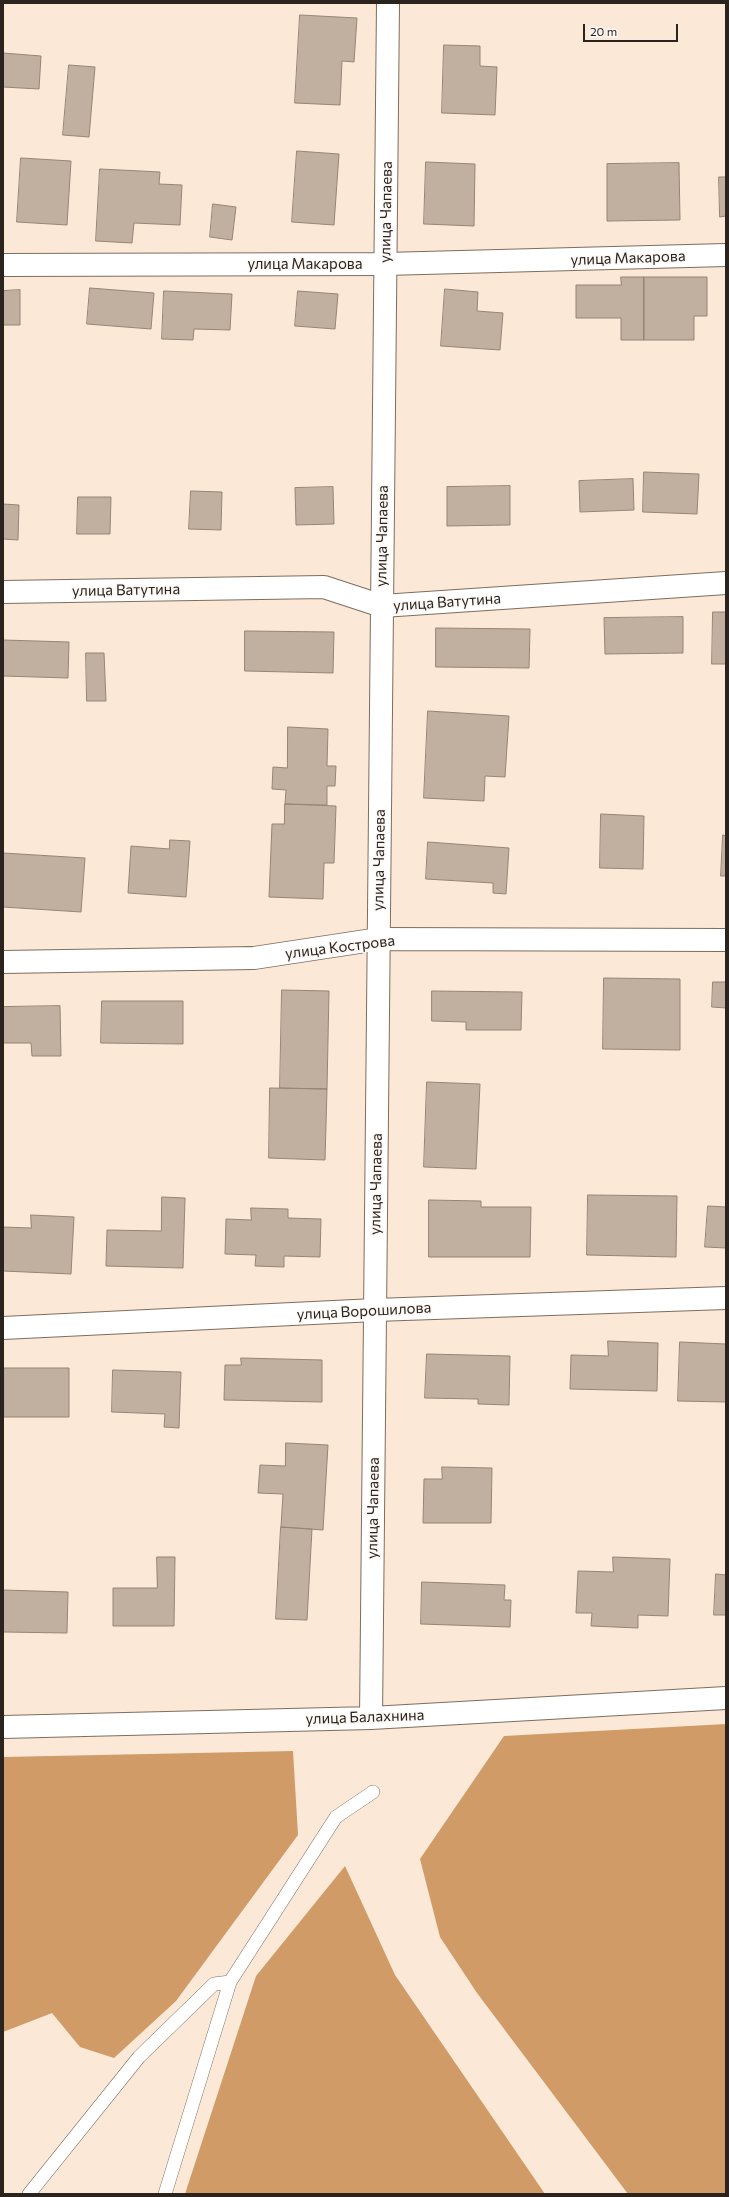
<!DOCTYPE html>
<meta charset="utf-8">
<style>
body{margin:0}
#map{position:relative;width:729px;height:2197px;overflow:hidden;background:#fbe8d7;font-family:Commissioner,sans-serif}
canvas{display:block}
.frame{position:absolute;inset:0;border:4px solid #2b241e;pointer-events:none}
.scale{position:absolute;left:583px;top:24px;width:95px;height:18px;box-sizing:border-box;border:2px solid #2b241e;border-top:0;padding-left:5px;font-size:12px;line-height:14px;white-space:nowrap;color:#2b241e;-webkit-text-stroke:3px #fcf8f5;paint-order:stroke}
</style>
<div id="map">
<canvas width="729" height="2197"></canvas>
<div class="frame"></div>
<div class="scale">20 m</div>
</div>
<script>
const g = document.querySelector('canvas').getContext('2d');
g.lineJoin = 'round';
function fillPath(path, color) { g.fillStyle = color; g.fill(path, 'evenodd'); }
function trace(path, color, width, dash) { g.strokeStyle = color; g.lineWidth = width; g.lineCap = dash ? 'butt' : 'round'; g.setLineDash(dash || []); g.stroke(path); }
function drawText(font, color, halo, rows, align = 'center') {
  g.font = font + ' Commissioner,sans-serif'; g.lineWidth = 3; g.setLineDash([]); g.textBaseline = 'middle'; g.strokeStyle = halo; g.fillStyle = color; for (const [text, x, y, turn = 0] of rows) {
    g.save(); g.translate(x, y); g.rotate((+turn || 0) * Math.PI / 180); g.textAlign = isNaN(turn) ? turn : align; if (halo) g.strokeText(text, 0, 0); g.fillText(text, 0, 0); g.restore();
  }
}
const forest = new Path2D(`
 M726 1724V2194H628L477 1993 440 1937 420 1859 504 1736Z
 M293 1751 298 1835 176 2001 114 2058 80 2047 52 2013 3 2032V1757Z
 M345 1866 395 1975 545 2194H185L256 1976Z`);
const building = new Path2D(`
 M300 15 357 18 354 62 342 61 340 105 295 103Z
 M444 45 480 46V66L497 67 495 115 442 113Z
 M3 53 41 56 39 89 3 87Z
 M69 65 95 67 89 137 63 135Z
 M297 151 339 154 334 225 292 222Z
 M21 158 71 161 67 225 17 222Z
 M426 162 475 164 474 226 424 224Z
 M679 163 680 220 607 221V164Z
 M100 169 160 172 159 184 182 185 180 225 134 223 132 243 96 241Z
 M719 177H726V216L720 217Z
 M213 204 236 207 232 240 210 237Z
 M621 277H644V340H621V318H576V285H621Z
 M644 277H707V316H694V340H644Z
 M90 288 154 293 151 329 87 324Z
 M445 289 478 292 477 311 503 313 500 350 441 346Z
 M20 290V325H3V291Z
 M164 291 232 294 230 330 194 329 193 340 162 339Z
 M298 291 338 294 335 329 295 326Z
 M644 472 699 474 697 514 643 512Z
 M633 479 634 510 580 512 579 481Z
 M510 486V525L447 526V487Z
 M333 487 334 524 296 525 295 488Z
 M191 491 222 492 221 530 189 529Z
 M78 497H111L110 534H77Z
 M3 504 19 505 18 540 3 539Z
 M713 612H726V664H712Z
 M683 617V653L605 654 604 618Z
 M436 628 530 629 529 668 436 667Z
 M245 631 334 632 333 673 245 671Z
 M3 640 69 642 68 678 3 676Z
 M86 653H104L106 701H87Z
 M428 711 509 716 505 777 485 776 484 801 424 798Z
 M288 727 328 729 327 766H336L335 786H327V805L285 804 286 790 272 789 273 767 287 768Z
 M285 804 336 806 334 863H324L323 899 269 897 272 824H284Z
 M601 814 644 816 643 869 600 868Z
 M723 835 726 836V876H721Z
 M170 840 190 841 186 897 128 893 131 846 169 849Z
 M428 842 509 848 506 894 493 893V883L426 879Z
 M3 853 85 858 81 912 3 907Z
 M604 978 680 979V1050L603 1049Z
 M713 982H726V1008L712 1007Z
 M282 990 329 991 327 1089 280 1088Z
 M432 991 522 992 521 1030H466V1022L432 1021Z
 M102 1001H183V1044L101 1043Z
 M60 1006 61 1056H32L31 1043H3V1007Z
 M427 1082 480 1084 476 1169 424 1167Z
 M270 1088 327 1089 325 1160 269 1158Z
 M588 1195 677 1196 676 1257 587 1255Z
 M162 1197 185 1198 183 1268 106 1266 107 1230 161 1231Z
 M429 1200 481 1201V1207H531L530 1257H429Z
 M708 1206 726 1207V1248L705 1247Z
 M251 1208 288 1209V1218L321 1219 320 1257 284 1256V1267L255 1266 256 1255 225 1254 226 1219 251 1220Z
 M31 1215 74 1217 71 1274 3 1271V1227L31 1228Z
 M608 1341 658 1343 657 1391 570 1389 571 1355 608 1356Z
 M680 1342 726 1344V1402L678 1401Z
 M427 1354 510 1356 509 1405 478 1404V1399L425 1398Z
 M241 1358 322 1360V1402L224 1400 225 1365H241Z
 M4 1368H69V1417H4Z
 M113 1370 181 1372 179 1428 164 1427 165 1414 112 1412Z
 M286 1443 328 1445 323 1530 281 1527 283 1494 258 1493 260 1465 285 1466Z
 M442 1467 492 1468 491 1523H423L424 1479H442Z
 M281 1527 312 1529 307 1620 276 1619Z
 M157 1557H175L174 1626H113V1588H157Z
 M613 1557 670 1559 668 1616 638 1615V1628L591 1626 592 1613H576L578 1571 613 1572Z
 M716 1574 726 1575V1615H714Z
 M422 1582 505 1585 504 1600H511L510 1627 421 1624Z
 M3 1590 68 1592 67 1633 3 1632Z`);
const service = new Path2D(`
 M29 2194 139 2057 214 1984 230 1982
 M165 2194 230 1982 336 1817 373 1792`);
const minor = new Path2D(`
 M3 265 385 264 726 255
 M3 592 324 587 382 606 726 583
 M3 962 254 958 379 939 726 940
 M3 1328 375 1310 726 1298`);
const tertiary = new Path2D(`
 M371 1718 388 3
 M3 1727 371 1718 726 1698`);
const streetNames = [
 ["улица Чапаева",386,212,-89],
 ["улица Макарова",628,258,-2],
 ["улица Макарова",305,264],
 ["улица Чапаева",382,536,-89],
 ["улица Ватутина",126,590,-1],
 ["улица Ватутина",447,602,-4],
 ["улица Чапаева",379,860,-89],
 ["улица Кострова",340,947,-7],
 ["улица Чапаева",376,1184,-89],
 ["улица Ворошилова",364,1311,-3],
 ["улица Чапаева",373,1508,-89],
 ["улица Балахнина",365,1717,-2]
];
fillPath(forest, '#d09b67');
fillPath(building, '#c1af9f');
trace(building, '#968575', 1);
trace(service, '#7e6d5e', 14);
trace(minor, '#7e6d5e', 24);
trace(tertiary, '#7e6d5e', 24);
trace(service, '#fff', 13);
trace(minor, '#fff', 22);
trace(tertiary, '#fff', 22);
drawText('15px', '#2b241e', '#fcf8f5', streetNames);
</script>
